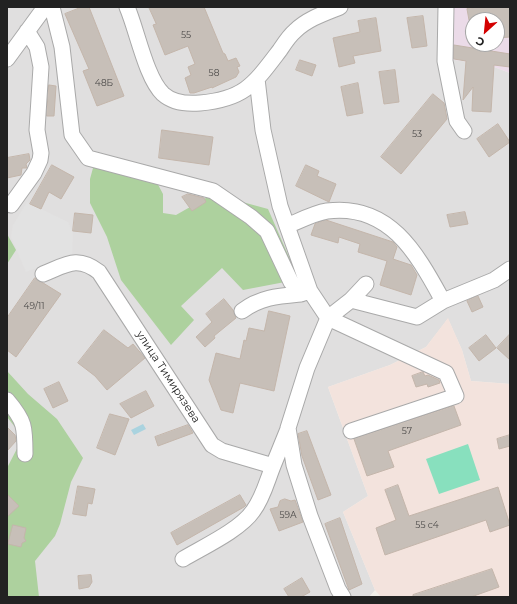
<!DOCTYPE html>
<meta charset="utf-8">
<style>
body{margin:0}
#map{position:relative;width:517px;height:604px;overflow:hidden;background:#f2efe9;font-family:Montserrat,sans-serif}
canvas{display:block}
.frame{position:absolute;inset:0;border:8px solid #222;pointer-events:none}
.north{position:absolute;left:465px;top:12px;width:40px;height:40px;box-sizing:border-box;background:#fff;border:1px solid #a7a7a7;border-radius:50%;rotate:207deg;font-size:11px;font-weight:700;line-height:16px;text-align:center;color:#222}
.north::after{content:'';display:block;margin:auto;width:14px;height:18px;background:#d40000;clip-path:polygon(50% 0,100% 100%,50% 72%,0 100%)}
</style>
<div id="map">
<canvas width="517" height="604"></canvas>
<div class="frame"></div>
<div class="north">С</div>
</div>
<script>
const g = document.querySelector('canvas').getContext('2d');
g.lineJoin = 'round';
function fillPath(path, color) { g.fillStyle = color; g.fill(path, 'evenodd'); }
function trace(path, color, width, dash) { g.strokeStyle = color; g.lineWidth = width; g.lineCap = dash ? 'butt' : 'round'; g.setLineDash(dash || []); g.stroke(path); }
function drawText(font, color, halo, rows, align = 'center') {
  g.font = font + ' Montserrat,sans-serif'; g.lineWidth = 4; g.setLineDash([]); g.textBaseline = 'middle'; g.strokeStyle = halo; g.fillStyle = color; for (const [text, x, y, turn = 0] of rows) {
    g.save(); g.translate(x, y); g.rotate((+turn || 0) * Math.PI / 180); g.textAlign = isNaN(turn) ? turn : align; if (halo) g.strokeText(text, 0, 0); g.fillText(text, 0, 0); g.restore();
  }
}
const residential = new Path2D(`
 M7 7H454L449 59 489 65 510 73V384L471 381 462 350 448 319 426 347 390 365 328 387 368 496 343 512 375 590 369 597H7Z`);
const industrial = new Path2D(`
 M454 7H510V73L489 65 448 59ZM473 20H497V44H473Z`);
const military = new Path2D(`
 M448 318 462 350 471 381 510 384V597H381L375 590 343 512 368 496 328 387 390 365 426 347Z`);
const forest = new Path2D(`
 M96 157 155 179 163 194V213L176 215 213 194 268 209 296 273 285 282 243 290 222 268 181 306 194 320 171 345 121 280 107 237 90 203V179Z
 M7 234 16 250 7 264Z
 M7 371 28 394 57 419 83 458 71 482 60 524 55 536 35 561 39 597H7V468L23 437 7 417Z`);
const pitch = new Path2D(`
 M468 444 480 480 439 494 426 459Z`);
const parking = new Path2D(`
 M27 202 68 222 73 233 72 254 26 272 11 237 13 225Z`);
const water = new Path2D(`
 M143 424 146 429 134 435 131 430Z`);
const building = new Path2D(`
 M82 7H89L124 96 97 106 83 71 89 69 65 14Z
 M149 7H204L223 53 225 54 228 61 236 58 240 66 237 67 239 72 236 77 212 88V87L194 93H190L185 78 191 75 188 67 195 64 188 46 165 55 153 25 156 24Z
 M477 7H510V37L497 38V20H469L467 9Z
 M423 16 427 46 412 48 407 18Z
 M376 18 381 51 353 56 355 63 339 67 333 38 360 32 358 21Z
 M454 45 510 54V67L494 65 491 112 472 111 473 87 463 100 466 61 454 59Z
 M300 60 316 65 312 76 296 70Z
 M395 70 399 102 384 104 379 72Z
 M358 83 363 113 347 116 341 87Z
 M49 85 56 86 54 116H47Z
 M433 94 444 103 447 119 401 174 381 157Z
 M498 124 510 142 489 157 477 139Z
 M162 130 213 137 209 165 159 158Z
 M29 154 30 160 26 164 27 168H22L21 175 7 178V158Z
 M52 165 74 177 61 199 49 192 41 209 30 204Z
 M306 165 319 171 317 176 336 184 329 202 296 186Z
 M188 194 204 198 206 202 192 211 182 197Z
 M465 212 468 224 450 227 447 215Z
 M75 213 93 215 91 233 73 231Z
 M326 220 393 242 397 247 393 259 411 265 417 275 411 295 380 285 387 261 358 252 360 244 339 237 338 243 311 235 315 224Z
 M35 278 61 294 16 357 7 350V318Z
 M478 296 483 307 472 312 467 301Z
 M224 299 233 310 236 318 214 336 215 338 205 347 196 337 212 322 206 314Z
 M269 311 290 316 274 391 240 383 233 413 221 410 209 380 216 353 240 359 244 340 246 341 249 328 264 331Z
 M104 330 128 348 133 344 145 358 107 390 95 376 78 363Z
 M510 334V360L497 348Z
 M486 335 496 348 479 361 469 348Z
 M423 372 425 376 428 375 439 380 440 383 428 387 427 384 416 387 412 376Z
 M59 382 68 401 53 408 44 389Z
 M146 391 154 406 131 418 120 404Z
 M454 406 461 425 388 451 394 467 367 476 354 439Z
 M110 414 129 419 115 455 97 448Z
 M188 425 193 433 158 446 155 437Z
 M7 427 15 435 16 441 7 451Z
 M307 431 331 495 318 500 302 456 298 434Z
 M510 435V446L499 449 497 439Z
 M398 485 409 516 498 487 510 525 490 532 486 520 385 555 376 528 396 520 385 490Z
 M78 486 95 489 92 504 88 503 86 516 73 514Z
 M7 494 19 506 7 517Z
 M240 495 246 505 244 507 177 545 171 533Z
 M285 499 291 501 295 500 303 522 279 531 270 509 278 507 280 501Z
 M340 518 362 584 349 590 325 524Z
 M13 525 26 528 24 538 26 541 22 543 21 547 8 544Z
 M492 569 499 587 471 597H413V595Z
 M91 575 92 582 89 587 79 589 78 576Z
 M302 578 310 592 301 597H289L284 589Z`);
const minor = new Path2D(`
 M52 7 62 47 72 135 88 158 213 191 251 217 267 231 291 282 301 294 310 291
 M127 7C137 30 146 78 163 94 173 103 188 104 200 103 245 99 254 84 280 50 284 44 289 36 295 31 307 19 325 13 340 7
 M446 7 445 61 457 121 464 131
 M7 59 45 7
 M257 79 263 130 280 206 310 291 328 318 307 368 288 428 294 465 310 516 338 589 343 597
 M11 205 34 173 40 160 41 153 37 130 41 67 37 47 27 31
 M287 226C299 221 314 213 327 211 390 203 417 254 443 301L494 280 510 269
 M43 274C66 265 77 255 99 272L212 445 222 451 273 466 288 429
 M351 300 366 284
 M242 311C261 297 279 296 301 294
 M7 400C25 421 25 427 25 454
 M351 431 456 396 446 373 328 318 351 300 417 317 443 301
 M183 559C203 547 240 530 253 511 263 498 267 481 273 466`);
const numberNames = [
 ["55",186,35],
 ["58",214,73],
 ["48Б",104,83],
 ["53",417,134],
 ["49/11",34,306],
 ["57",407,431],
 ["59А",288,515],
 ["55 с4",427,525]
];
const streetNames = [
 ["улица Тимирязева",168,377,57]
];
fillPath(residential, '#e0dfdf');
fillPath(industrial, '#ebdbe8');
fillPath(military, '#f3e3dd');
fillPath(forest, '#add19e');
fillPath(pitch, '#88e0be');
fillPath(parking, '#e2e2e2');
fillPath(water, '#aad3df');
fillPath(building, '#c7bfb8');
trace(building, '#c4b6ab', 1);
trace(minor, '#a9a9a9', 17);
trace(minor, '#fff', 15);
drawText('9px', '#4b4948', null, numberNames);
drawText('11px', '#222', '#fff', streetNames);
</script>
